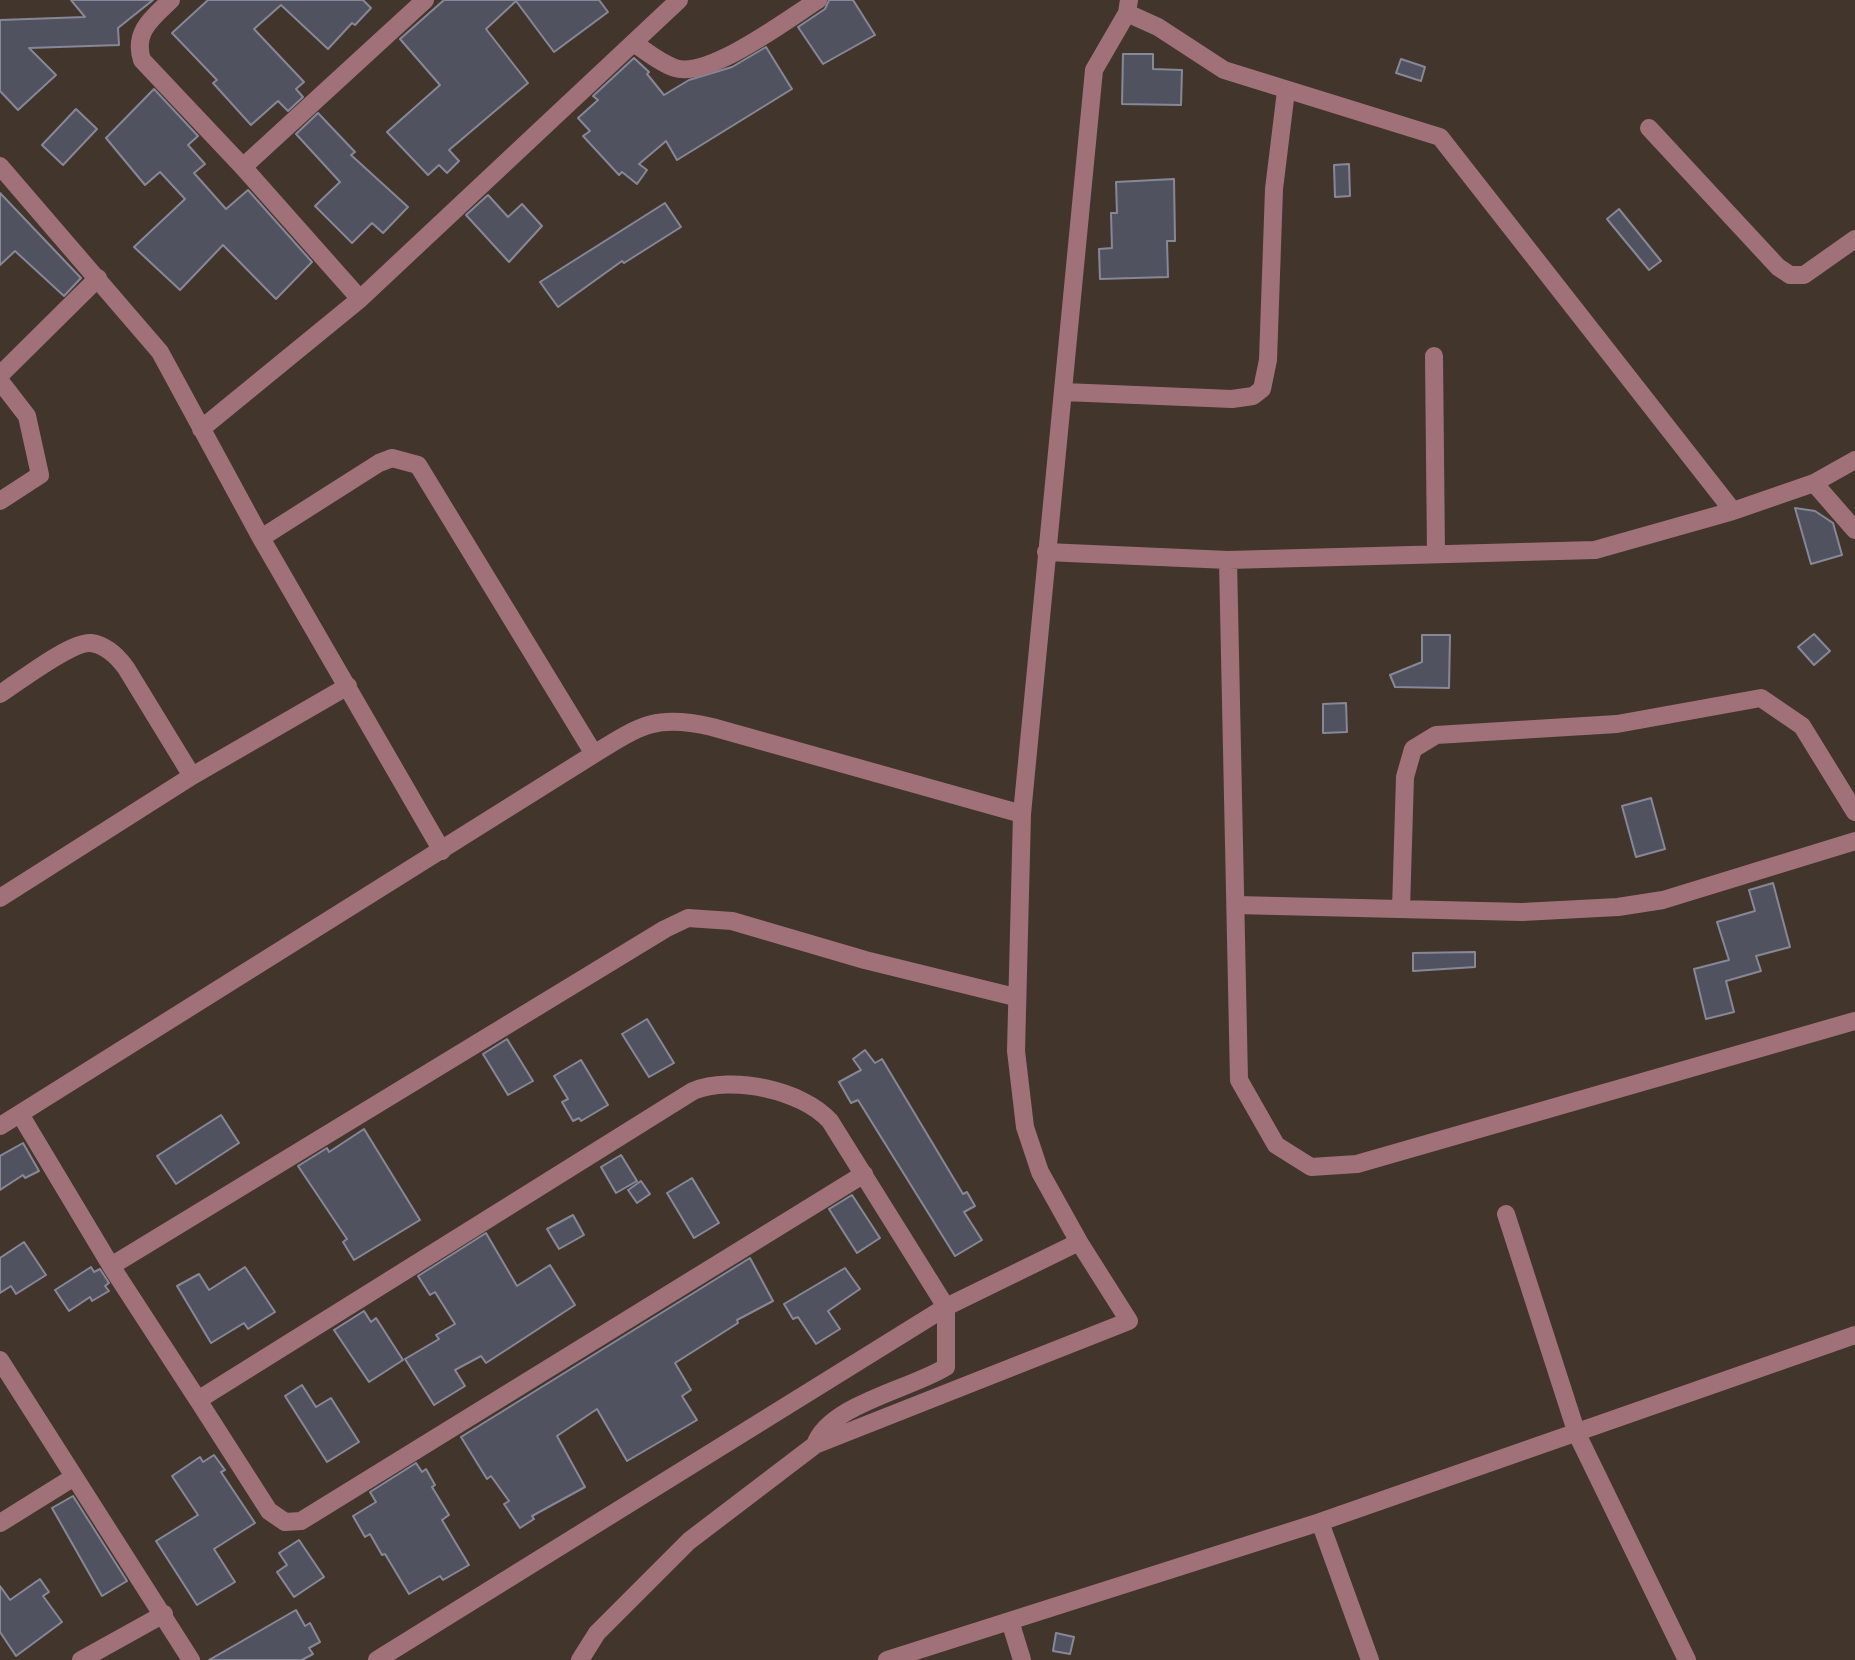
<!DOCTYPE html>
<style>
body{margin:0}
canvas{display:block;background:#42352c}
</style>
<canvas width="1855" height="1660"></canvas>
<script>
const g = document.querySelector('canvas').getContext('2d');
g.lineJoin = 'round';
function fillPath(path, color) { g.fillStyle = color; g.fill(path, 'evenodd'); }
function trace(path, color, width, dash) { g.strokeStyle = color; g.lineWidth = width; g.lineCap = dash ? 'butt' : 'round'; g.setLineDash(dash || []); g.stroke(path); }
const building = new Path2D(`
 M71 0H153L118 28 119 45 29 48 56 75 18 110 0 91V20L85 17Z
 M208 0H363L371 8 355 25 352 23 328 49 281 5 254 29 304 82 296 89 303 97 288 111 278 101 251 125 213 83 217 80 172 33Z
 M444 0H599L608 12 554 52 516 1 486 29 528 83 449 150 459 161 447 173 439 165 428 175 387 132 440 85 400 39Z
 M829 0H853L875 35 823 64 798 27 825 9Z
 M766 47 792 89 677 160 666 141 639 164 647 170 637 184 622 172 619 175 583 136 590 131 578 118 598 100 593 96 634 58 649 72 647 74 664 95 689 80 732 67Z
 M1123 54H1153V69L1182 70 1181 105 1122 104Z
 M1401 59 1425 67 1421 81 1396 73Z
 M154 89 198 136 188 145 205 164 194 173 226 209 248 190 312 262 276 299 223 245 180 290 134 247 185 199 160 172 145 185 106 138Z
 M76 109 97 129 63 165 42 145Z
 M318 113 355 152 351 155 408 207 383 233 372 223 352 243 315 206 340 182 296 134Z
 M1349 164 1350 196 1335 197 1334 165Z
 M1174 179 1175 241H1167L1168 277 1100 279 1099 249 1112 248 1111 213H1117L1116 182Z
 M0 193 81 278 64 296 15 251 0 265Z
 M488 195 508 217 522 204 542 226 509 262 466 215Z
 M665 203 681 227 624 263 622 261 558 307 540 282Z
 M1619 209 1661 261 1649 270 1607 219Z
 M1795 508 1815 511 1833 523 1842 555 1811 564Z
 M1814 634 1830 651 1814 665 1798 647Z
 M1422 635H1450L1449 688 1395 687 1390 675 1422 662Z
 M1346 703 1347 732 1323 733V704Z
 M1651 798 1665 849 1636 857 1622 806Z
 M1773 883 1790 947 1756 956 1761 971 1726 981 1734 1012 1706 1019 1694 969 1729 960 1717 922 1755 911 1749 890Z
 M1475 952V967L1413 971V953Z
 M647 1019 674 1063 649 1077 622 1034Z
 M507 1039 533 1081 508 1095 483 1054Z
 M865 1050 875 1063 882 1059 963 1194 967 1192 975 1206 964 1212 982 1240 955 1256 858 1100 851 1103 839 1082 861 1070 853 1059Z
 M581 1060 608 1105 581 1121 579 1118 573 1121 562 1102 568 1099 554 1076Z
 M221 1115 239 1143 176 1184 157 1156Z
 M364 1129 420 1220 354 1260 343 1242 347 1239 298 1166 327 1148 329 1152Z
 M23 1143 39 1171 25 1178 23 1175 0 1190V1156Z
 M621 1155 637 1181 616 1193 601 1167Z
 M692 1178 719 1223 694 1238 667 1193Z
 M641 1181 650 1194 637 1203 628 1190Z
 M852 1195 880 1238 857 1253 829 1209Z
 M573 1215 584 1235 559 1249 547 1229Z
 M486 1233 517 1286 550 1265 575 1305 486 1363 481 1356 455 1370 465 1386 434 1405 405 1359 439 1339 436 1335 455 1324 435 1292 430 1295 418 1276Z
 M24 1242 46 1275 16 1294 11 1286 0 1293V1258Z
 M750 1258 773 1301 737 1320 738 1323 675 1363 691 1390 682 1396 697 1420 627 1461 597 1409 557 1436 585 1487 532 1516 534 1519 520 1528 504 1504 509 1501 491 1476 487 1479 461 1437Z
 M91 1267 94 1272 100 1269 109 1283 105 1286 109 1291 92 1301 90 1297 69 1311 55 1290Z
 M245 1267 275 1312 248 1329 244 1323 211 1343 177 1286 199 1274 209 1290Z
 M845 1268 860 1289 828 1311 840 1329 816 1344 798 1317 793 1319 784 1304Z
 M364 1311 371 1322 376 1318 403 1360 369 1382 334 1330Z
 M302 1385 316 1407 331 1398 359 1442 327 1462 285 1396Z
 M214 1455 225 1470 221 1472 255 1523 214 1549 235 1582 197 1605 156 1541 198 1515 172 1476 200 1457 203 1462Z
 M416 1463 422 1472 426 1469 435 1485 432 1487 449 1515 442 1520 469 1565 443 1580 440 1576 409 1594 385 1554 382 1555 370 1534 365 1537 353 1516 376 1502 370 1492Z
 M73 1496 127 1581 102 1596 52 1508Z
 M299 1540 324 1577 294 1597 277 1572 287 1565 279 1553Z
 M40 1579 49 1592 43 1596 62 1622 16 1656 0 1632V1586L10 1600Z
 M296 1610 305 1626 310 1623 320 1642 309 1648 313 1654 302 1660H209Z
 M1056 1633 1074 1637 1070 1654 1053 1651Z`);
const minor = new Path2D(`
 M171 0C152 18 133 32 142 60L243 167 360 299
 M1127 13 1158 27 1224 70 1440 137 1733 511
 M634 43C647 52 660 63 675 68 709 79 788 19 818 0
 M1649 128 1778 267 1790 275H1804L1855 239
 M0 166 160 352 261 538 442 851
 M243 167 425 0
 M1434 356 1436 554
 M0 375 98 278
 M0 381 27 416 40 475 0 501
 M1064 392 1232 399 1253 396 1262 389 1268 360 1274 189 1286 91
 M201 429 360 299 679 0
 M1814 483 1855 460
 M261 538 379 463 392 458 418 465 594 754
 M1046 552 1228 560 1595 550 1733 511 1814 483 1855 530
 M1228 560 1239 1080 1276 1145 1311 1167 1357 1164 1855 1021
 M0 694C19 682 71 641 91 643 106 645 118 657 126 668L192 776
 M0 898 192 776 348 686
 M1236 905 1522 912 1618 907 1663 900 1855 841
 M1401 909 1405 777 1413 749 1436 735 1617 724 1761 698 1802 726 1855 812
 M20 1114 111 1266 198 1400 693 1091C732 1075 802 1090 830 1121L946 1307V1367C911 1389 828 1405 815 1445
 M0 1126 594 754C641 725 656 714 712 727L1022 814
 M1506 1214 1577 1434 1687 1660
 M111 1266 665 929 688 918 732 921 865 960 1015 997
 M0 1360 191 1660
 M198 1400 269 1511 285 1522 301 1521 864 1174
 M1320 1522 1370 1660
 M0 1523 74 1477
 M1010 1621 1022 1660
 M81 1660 164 1614
 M377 1660 946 1307 1079 1242
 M580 1660 597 1633 689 1541 815 1445 1129 1321 1079 1242 1040 1172 1025 1127 1016 1051 1022 814 1094 70 1127 13 1129 0
 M887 1660 1320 1522 1855 1335`);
fillPath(building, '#515260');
trace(building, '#868797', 2);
trace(minor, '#a1717a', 18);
</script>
